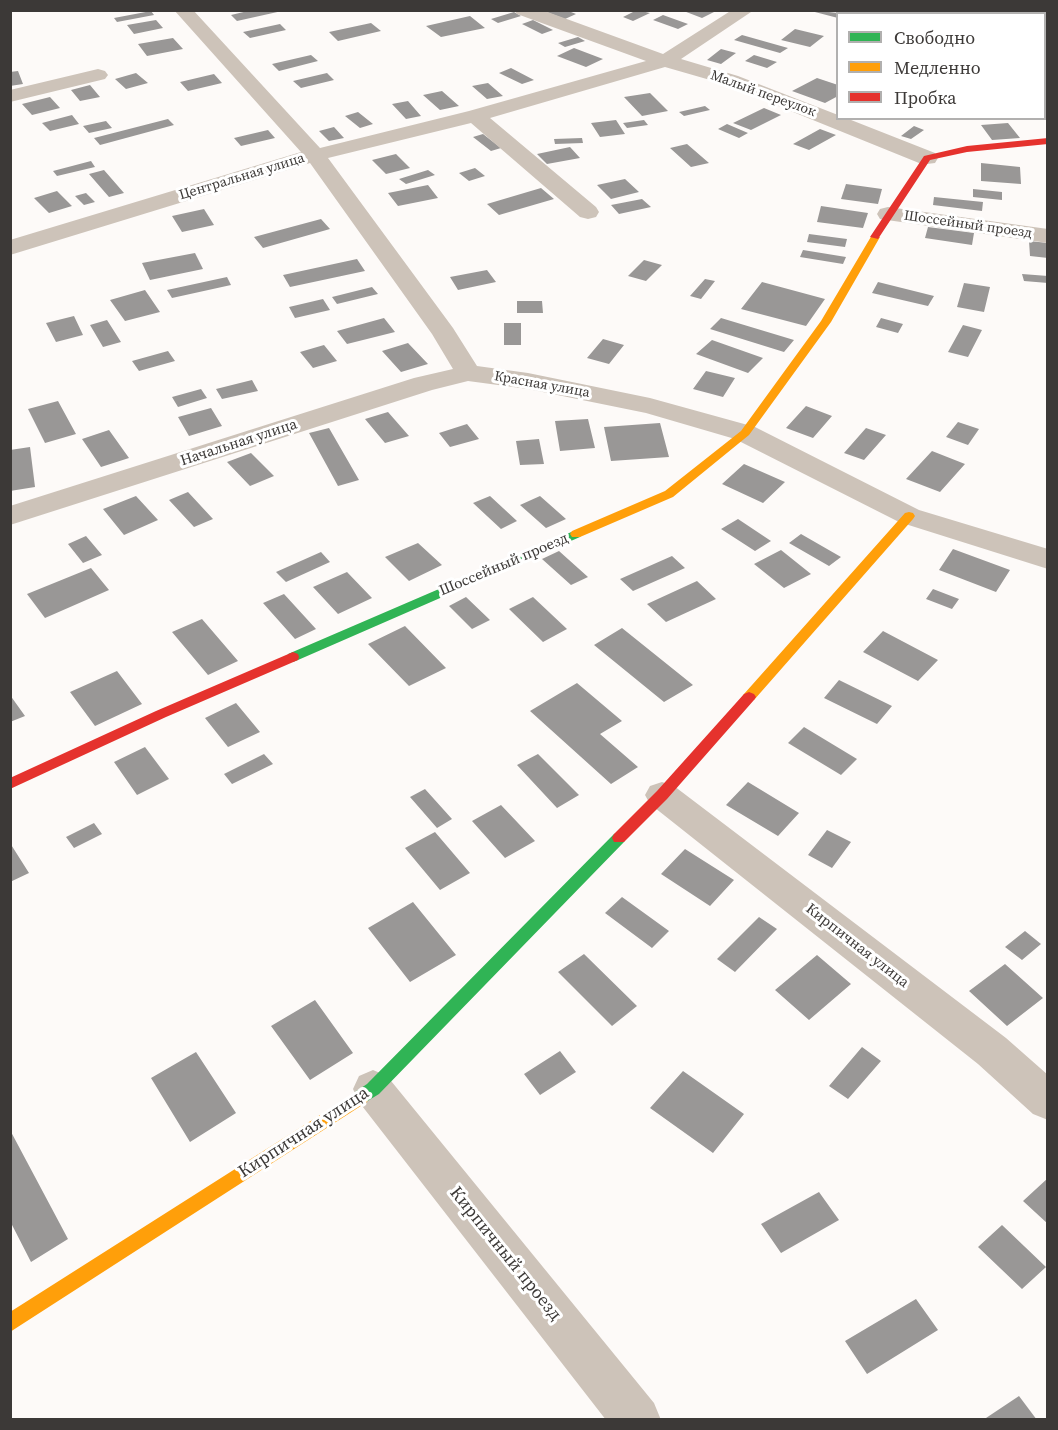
<!DOCTYPE html>
<meta charset="utf-8">
<style>
body{margin:0}
#map{position:relative;width:1058px;height:1430px;overflow:hidden;background:#fdfaf8;font-family:"Source Serif 4",serif}
canvas{display:block}
.frame{position:absolute;inset:0;border:12px solid #3c3937;pointer-events:none}
.legend{position:absolute;left:836px;top:12px;width:210px;height:108px;box-sizing:border-box;background:#fff;border:2px solid #b1b0af;margin:0;padding:8px 10px;list-style:none;font-size:18px;color:#3c3937}
.legend li{display:flex;align-items:center;gap:12px;height:30px}
.legend b{width:30px;border:2px solid #b1b0af}
</style>
<div id="map">
<canvas width="1058" height="1430"></canvas>
<div class="frame"></div>
<ul class="legend">
<li><b style="height:8px;background:#30b455"></b>Свободно</li>
<li><b style="height:8px;background:#ff9f0a"></b>Медленно</li>
<li><b style="height:8px;background:#e5322d"></b>Пробка</li>
</ul>
</div>
<script>
const g = document.querySelector('canvas').getContext('2d');
g.lineJoin = 'round';
function fillPath(path, color) { g.fillStyle = color; g.fill(path, 'evenodd'); }
function drawText(font, color, halo, rows, align = 'center') {
  g.font = font + ' "Source Serif 4",serif'; g.lineWidth = 6; g.setLineDash([]); g.textBaseline = 'middle'; g.strokeStyle = halo; g.fillStyle = color; for (const [text, x, y, turn = 0] of rows) {
    g.save(); g.translate(x, y); g.rotate((+turn || 0) * Math.PI / 180); g.textAlign = isNaN(turn) ? turn : align; if (halo) g.strokeText(text, 0, 0); g.fillText(text, 0, 0); g.restore();
  }
}
const building = new Path2D(`
 M252 10H282V11L237 21 231 15Z
 M541 10H566L576 14 565 19Z
 M637 10 650 13 633 21 623 17Z
 M681 10H718L702 18Z
 M811 10 838 13V18L811 11Z
 M151 11 154 15 117 22 114 18Z
 M514 12 521 16 498 23 491 19Z
 M663 15 688 24 678 29 653 20Z
 M470 16 485 28 441 37 426 26Z
 M156 20 163 28 134 34 127 25Z
 M533 20 553 30 542 34 522 24Z
 M371 23 381 31 338 41 329 32Z
 M280 24 286 30 250 38 243 32Z
 M795 29 824 36 810 47 781 40Z
 M742 35 788 48 780 53 734 40Z
 M578 37 585 41 565 47 558 43Z
 M173 38 183 49 147 56 138 44Z
 M574 48 603 59 586 67 557 56Z
 M721 49 736 53 721 64 707 60Z
 M311 55 318 61 279 71 272 64Z
 M754 55 777 62 767 68 745 61Z
 M511 68 534 80 522 84 499 73Z
 M18 71 23 84 10 86V72Z
 M136 73 148 83 126 89 115 79Z
 M327 73 334 80 301 88 293 81Z
 M214 74 222 83 188 91 180 82Z
 M817 78 838 85V96L825 103 792 91Z
 M488 83 503 96 487 99 472 86Z
 M90 85 100 97 80 101 71 90Z
 M442 91 459 106 440 110 423 95Z
 M650 93 668 111 642 116 624 97Z
 M50 97 60 108 32 115 22 104Z
 M408 101 421 116 406 119 392 104Z
 M705 106 710 110 684 116 679 112Z
 M764 108 781 115 751 130 733 123Z
 M358 112 373 124 360 128 345 116Z
 M72 115 79 124 50 131 42 123Z
 M168 119 174 125 100 145 94 138Z
 M616 120 625 134 600 137 591 123Z
 M644 120 648 125 627 128 623 123Z
 M106 121 112 128 89 133 83 126Z
 M1008 123 1020 138 992 140 981 125Z
 M727 124 748 133 739 138 718 129Z
 M914 126 924 130 911 139 901 136Z
 M334 127 344 138 329 141 319 131Z
 M820 129 836 135 809 150 793 144Z
 M268 130 275 138 241 146 234 138Z
 M483 134 501 148 491 151 473 137Z
 M582 138 583 143 555 144 554 139Z
 M687 144 709 163 691 167 670 148Z
 M570 147 580 158 547 164 537 154Z
 M396 154 410 168 386 174 372 160Z
 M91 161 95 167 57 176 53 171Z
 M981 163 1020 167 1021 184 981 181Z
 M475 168 485 176 469 181 459 173Z
 M104 170 124 193 109 197 89 174Z
 M428 170 435 175 406 184 399 179Z
 M625 179 639 192 611 199 597 185Z
 M846 184 882 189 878 204 841 199Z
 M428 185 438 198 398 206 388 193Z
 M541 188 554 199 499 215 487 204Z
 M973 189 1002 192V200L973 197Z
 M57 191 72 206 49 213 34 198Z
 M86 193 95 202 84 205 75 196Z
 M934 197 983 202 982 211 933 205Z
 M642 199 651 207 619 214 611 205Z
 M821 206 868 213 863 228 817 222Z
 M204 209 214 225 182 232 172 216Z
 M321 219 330 229 263 248 254 237Z
 M928 227 974 233 972 245 925 238Z
 M809 234 847 239 845 247 807 242Z
 M1029 241 1048 243V258L1030 256Z
 M803 250 846 257 843 264 800 257Z
 M195 253 203 269 150 280 142 263Z
 M357 259 365 271 290 287 283 275Z
 M644 260 662 265 646 281 628 276Z
 M487 270 496 282 458 290 450 277Z
 M1022 274 1048 276V283L1024 281Z
 M227 277 231 285 172 298 167 290Z
 M705 279 715 281 701 299 690 296Z
 M762 282 825 299 806 326 741 309Z
 M878 282 934 296 928 306 872 293Z
 M964 283 990 287 984 312 957 307Z
 M372 287 378 294 337 304 332 297Z
 M145 290 160 312 125 321 110 300Z
 M323 299 330 310 295 318 289 307Z
 M517 301H542L543 313H517Z
 M74 316 83 335 56 342 46 323Z
 M384 318 395 332 347 344 337 331Z
 M721 318 794 340 784 352 710 329Z
 M881 318 903 324 898 333 876 327Z
 M107 320 121 342 103 347 90 325Z
 M504 323H521V345H504Z
 M963 325 982 330 968 357 948 352Z
 M603 339 624 345 609 364 587 358Z
 M712 340 763 358 748 373 696 354Z
 M408 343 428 364 401 372 382 351Z
 M324 345 337 361 313 368 300 352Z
 M168 351 175 361 139 371 132 361Z
 M706 371 735 378 723 397 693 389Z
 M252 380 258 391 222 399 216 389Z
 M201 389 207 398 178 407 172 397Z
 M58 401 76 434 45 443 28 409Z
 M806 406 832 416 813 438 786 428Z
 M211 408 222 426 189 436 178 417Z
 M388 412 409 436 385 443 365 419Z
 M588 419 595 448 560 451 555 421Z
 M958 422 979 429 968 445 946 437Z
 M660 423 669 457 611 461 604 427Z
 M467 424 479 439 450 447 439 433Z
 M329 428 359 480 338 486 309 433Z
 M866 428 886 435 864 460 844 453Z
 M109 430 129 458 101 467 82 439Z
 M539 439 544 464 520 465 516 441Z
 M30 447 35 487 10 491V450Z
 M932 451 965 464 940 492 906 479Z
 M251 453 274 476 250 486 227 462Z
 M744 464 785 482 763 503 722 484Z
 M188 492 213 519 194 527 169 500Z
 M136 496 158 520 124 535 103 509Z
 M490 496 517 521 501 529 473 503Z
 M540 496 566 519 546 528 520 505Z
 M738 519 771 541 755 551 721 529Z
 M801 534 841 557 829 566 789 543Z
 M86 536 102 555 83 563 68 544Z
 M418 543 442 565 409 581 385 557Z
 M953 549 1010 570 996 592 939 570Z
 M781 550 811 574 784 588 754 564Z
 M559 551 588 577 571 585 542 559Z
 M321 552 330 562 286 582 276 572Z
 M672 556 685 568 633 591 620 579Z
 M91 568 109 590 45 618 27 594Z
 M347 572 372 598 338 614 313 587Z
 M697 581 716 599 666 622 647 604Z
 M933 589 959 599 952 609 926 599Z
 M284 594 316 629 295 639 263 603Z
 M466 597 490 620 472 629 449 606Z
 M533 597 567 629 543 642 509 609Z
 M202 619 238 661 208 675 172 632Z
 M405 626 446 668 409 686 368 644Z
 M622 628 693 685 664 702 594 645Z
 M883 631 938 660 918 681 863 652Z
 M117 671 142 704 95 726 70 692Z
 M839 680 892 706 877 724 824 698Z
 M577 683 622 721 600 734 638 767 611 784 530 711Z
 M10 695 25 716 10 722Z
 M236 703 260 732 228 747 205 718Z
 M804 727 857 759 841 775 788 743Z
 M145 747 169 779 137 795 114 762Z
 M264 754 273 764 232 784 224 774Z
 M538 754 579 795 557 808 517 765Z
 M748 782 799 813 778 836 726 805Z
 M425 789 452 819 437 828 410 797Z
 M501 805 535 841 505 858 472 821Z
 M94 823 102 834 74 848 66 837Z
 M827 830 851 842 832 868 808 855Z
 M435 832 470 873 440 890 405 848Z
 M10 843 29 873 10 882Z
 M685 849 734 880 710 906 661 874Z
 M622 897 669 931 652 948 605 913Z
 M413 902 456 955 410 982 368 928Z
 M759 917 777 929 735 972 717 959Z
 M1025 931 1041 944 1022 960 1005 947Z
 M584 954 637 1006 612 1026 558 972Z
 M817 955 851 984 809 1020 775 990Z
 M1005 964 1043 998 1007 1026 969 991Z
 M315 1000 353 1053 310 1080 271 1026Z
 M862 1047 881 1061 848 1099 829 1086Z
 M560 1051 576 1072 540 1095 524 1074Z
 M196 1052 236 1113 190 1142 151 1078Z
 M683 1071 744 1114 713 1153 650 1108Z
 M10 1130 68 1239 31 1262 10 1221Z
 M1048 1178V1224L1023 1201Z
 M819 1192 839 1220 781 1253 761 1224Z
 M1002 1225 1046 1267 1022 1289 978 1247Z
 M916 1299 938 1330 867 1374 845 1341Z
 M1019 1396 1037 1420H983Z`);
const street = new Path2D(`
 M174 10H193L320 148 469 111 646 61 517 14 514 10H542L663 54 732 10H754L681 59 738 76 838 115V118H846L935 153 938 158 935 163 927 164 919 163 724 84 665 67 490 118 596 207 599 212 596 217 588 219 580 217 471 123 328 158 453 328 477 366 528 373 650 398 755 427 919 510 1048 549V569L899 522 735 439 646 413 528 389 468 381 432 390 10 525V506L414 378 453 369 432 334 310 163 10 255V240L301 152Z
 M98 69 105 71 108 75 105 79 10 102V90Z
 M888 207 1048 229V243L880 219 877 214 880 209Z
 M662 782 674 786 1006 1038 1048 1075V1120L1033 1114 978 1064 650 804 645 795 650 786Z
 M373 1070 387 1076 654 1403 661 1420H606L359 1102 353 1089 359 1076Z`);
const fast = new Path2D(`
 M576 530 582 534 580 537 298 660 293 662 287 657 288 654Z
 M619 832 624 834 626 838 624 842 379 1094 361 1105 355 1102 353 1097 355 1092 367 1084 614 834Z`);
const slow = new Path2D(`
 M872 235 880 237 831 322 749 435 673 497 580 537H572L570 534 572 531 665 491 741 431 821 321Z
 M909 512 913 513 915 516 913 519 754 700H744L742 697 744 694 905 513Z
 M361 1089 367 1092 369 1097 367 1102 10 1332V1312Z`);
const jam = new Path2D(`
 M1048 138V144L967 152 930 160 878 239 870 237 924 156 967 146Z
 M293 652 298 654 299 657 298 660 166 717 10 789V778L156 711Z
 M749 692 754 694 756 697 754 700 667 799 624 842H614L612 838 614 834 657 791 744 694Z`);
const farStreetnames = [
 ["Малый переулок",763,94,20],
 ["Центральная улица",242,177,-17],
 ["Шоссейный проезд",968,225,8],
 ["Красная улица",542,385,10]
];
const streetNames = [
 ["Начальная улица",239,443,-18],
 ["Шоссейный проезд",504,565,-23],
 ["Кирпичная улица",857,946,38]
];
const nearStreetnames = [
 ["Кирпичная улица",304,1133,-33],
 ["Кирпичный проезд",505,1254,51]
];
fillPath(building, '#999796');
fillPath(street, '#cdc3b9');
fillPath(fast, '#30b455');
fillPath(slow, '#ff9f0a');
fillPath(jam, '#e5322d');
drawText('14px', '#3c3937', '#fff', farStreetnames);
drawText('15px', '#3c3937', '#fff', streetNames);
drawText('18px', '#3c3937', '#fff', nearStreetnames);
</script>
